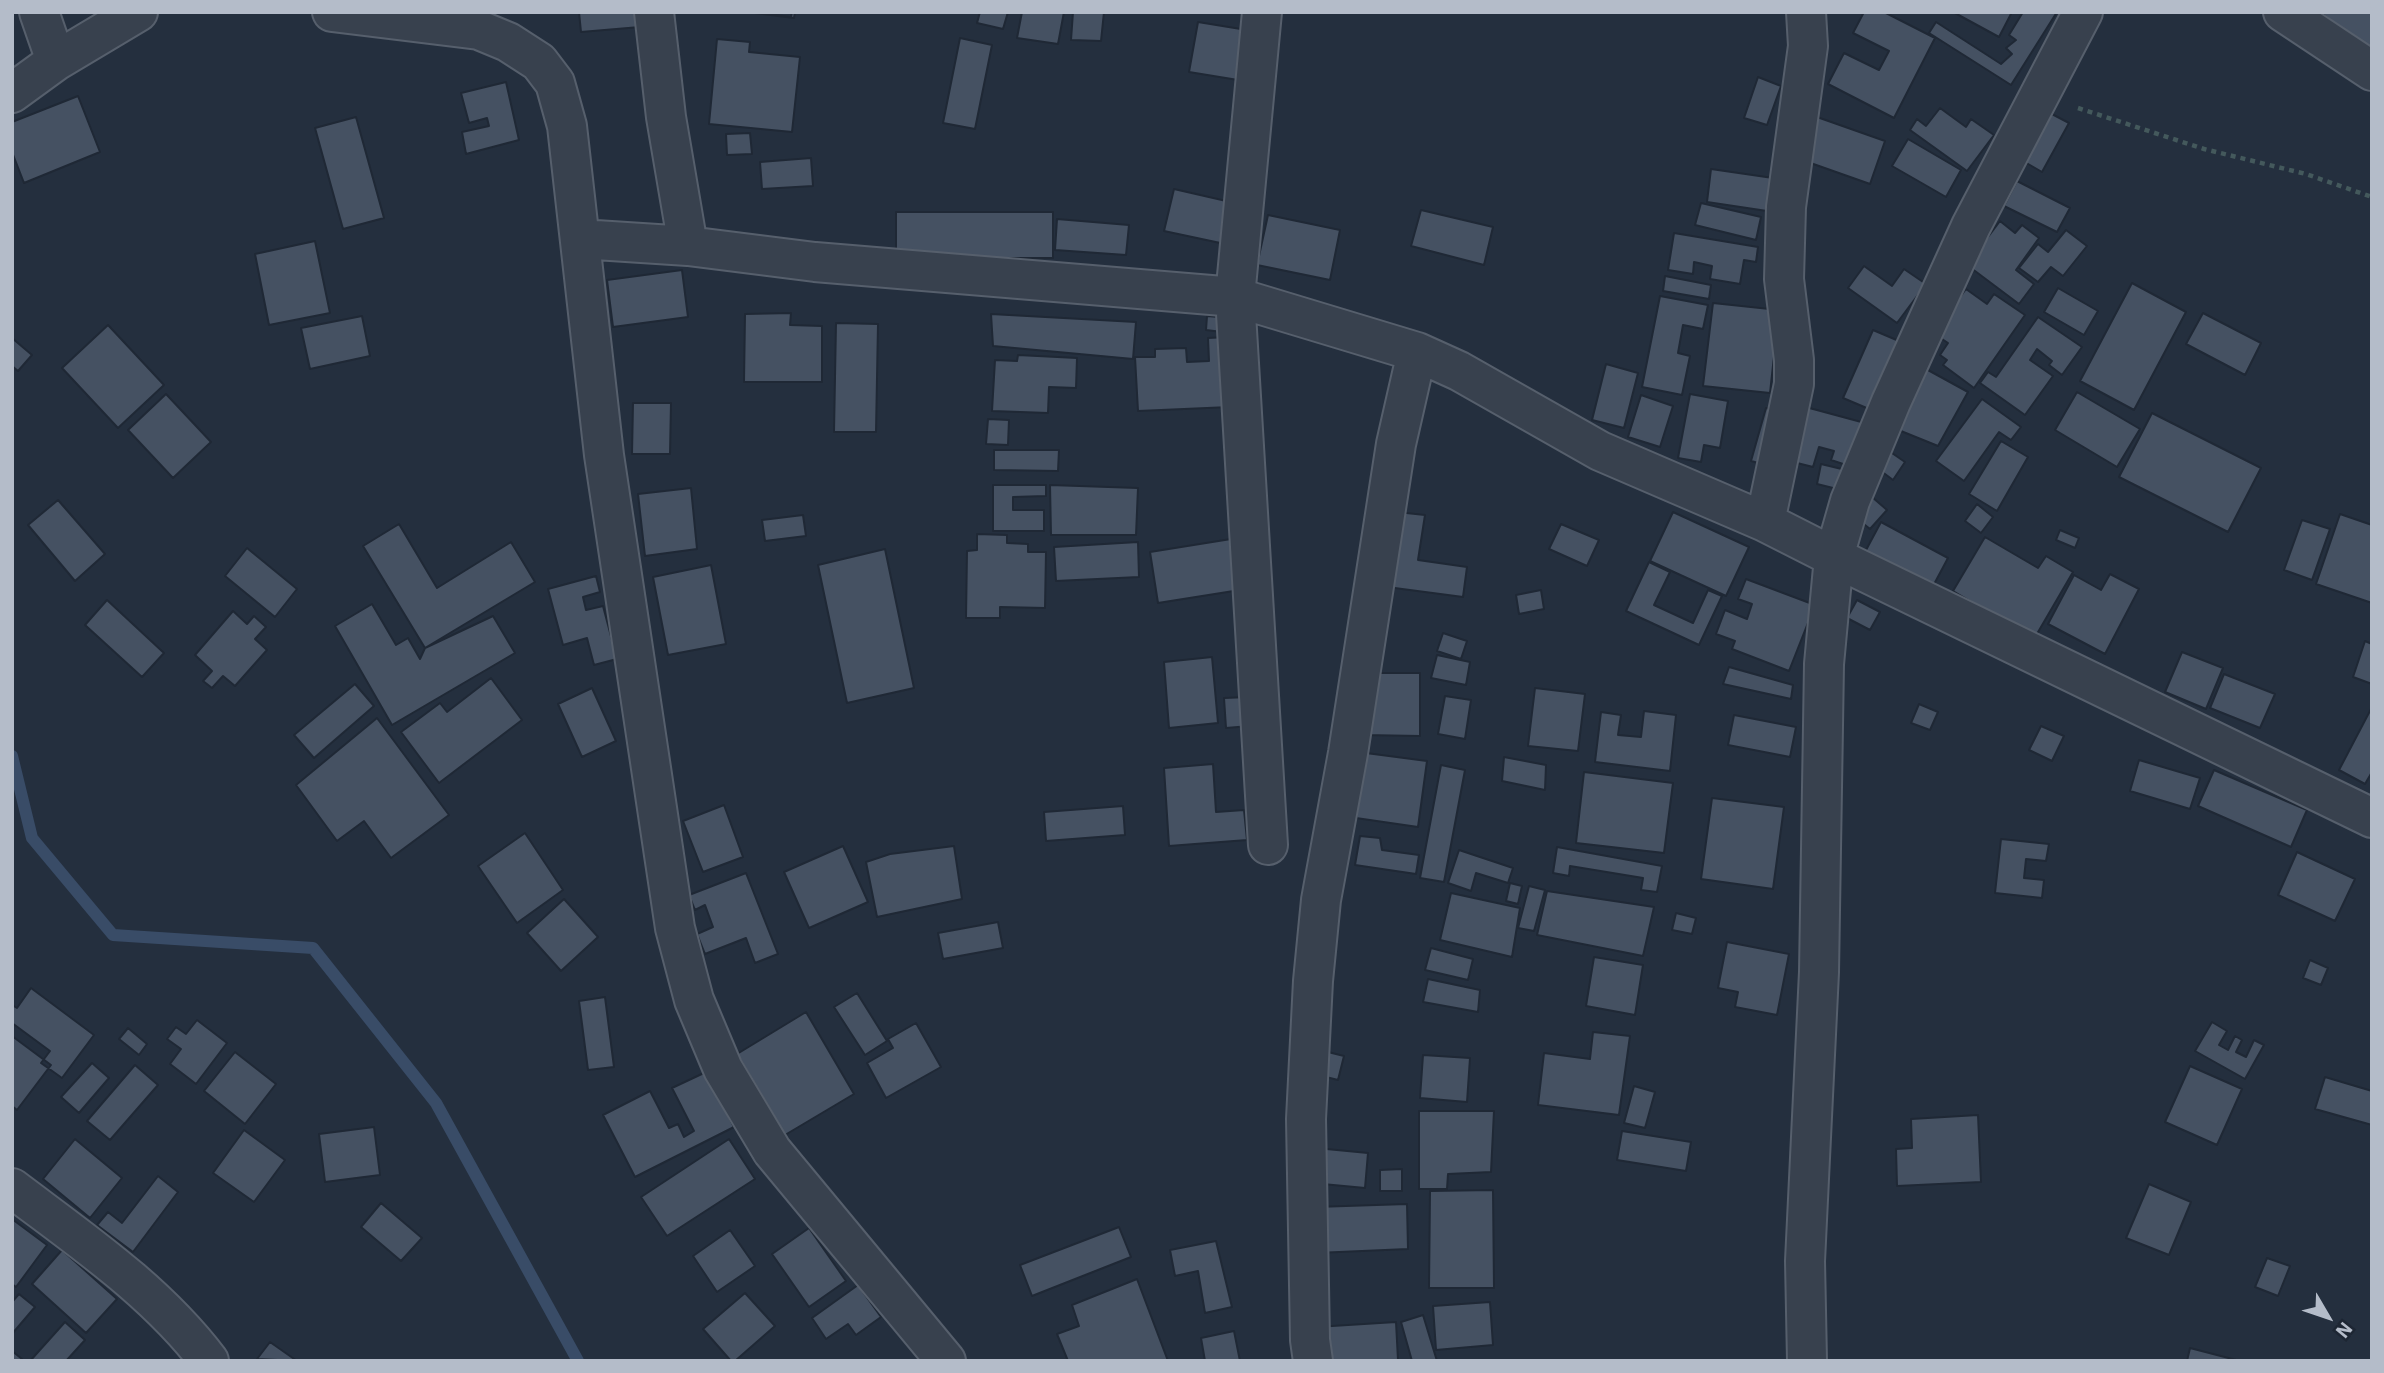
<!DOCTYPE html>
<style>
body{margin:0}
#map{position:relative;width:2384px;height:1373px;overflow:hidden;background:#242f3e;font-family:"IBM Plex Sans",sans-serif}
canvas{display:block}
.frame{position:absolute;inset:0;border:14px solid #b4bcc9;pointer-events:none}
.north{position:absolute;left:2293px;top:1282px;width:70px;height:70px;-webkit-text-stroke:5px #1d2633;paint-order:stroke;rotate:129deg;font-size:19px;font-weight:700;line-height:28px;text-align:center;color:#b4bcc9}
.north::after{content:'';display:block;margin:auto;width:24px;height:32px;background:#b4bcc9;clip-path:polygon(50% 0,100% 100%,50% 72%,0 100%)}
</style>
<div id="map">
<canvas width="2384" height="1373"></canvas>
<div class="frame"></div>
<div class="north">N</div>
</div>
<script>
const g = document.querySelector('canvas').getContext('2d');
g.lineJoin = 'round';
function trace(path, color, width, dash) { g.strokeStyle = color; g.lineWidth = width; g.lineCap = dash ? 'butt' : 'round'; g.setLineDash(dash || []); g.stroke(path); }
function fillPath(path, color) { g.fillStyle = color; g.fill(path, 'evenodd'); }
const stream = new Path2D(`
 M12 756 32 838 113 935 313 948 436 1103 578 1361`);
const building = new Path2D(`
 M579 12H639L640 27 581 32Z
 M747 12H795L794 18Z
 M753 12H792L791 17Z
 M980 12H1008L1003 29 977 23Z
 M1022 12H1064L1058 44 1017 38Z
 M1073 12H1104L1101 41 1071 40Z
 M1864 12H1884L1935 38 1894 118 1828 84 1844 53 1879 70 1889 51 1853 33Z
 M1953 12H2012L1999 37Z
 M2023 12H2057L2011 85 1929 33 1936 22 2001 64 2012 54 2006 48 2016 40 2009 35Z
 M2320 12H2369L2372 14V53Z
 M1198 22 1253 31 1244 81 1189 72Z
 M960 38 992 45 975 129 943 123Z
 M717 39 750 42 749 52 800 57 792 132 709 124Z
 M1758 77 1781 86 1767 125 1744 118Z
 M506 82 519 140 466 154 462 132 489 126 487 118 469 123 461 93Z
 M78 96 100 152 24 183 12 152V122Z
 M1940 108 1966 127 1971 119 1994 135 1967 171 1910 130 1917 119 1926 126Z
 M2050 113 2069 123 2042 172 2023 161Z
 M356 117 384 218 343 229 315 128Z
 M1817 117 1885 141 1870 184 1802 160Z
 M750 133 752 154 727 155 726 134Z
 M1908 139 1961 170 1946 197 1892 166Z
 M811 158 813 186 762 189 760 162Z
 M1711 169 1773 178 1767 211 1707 202Z
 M2017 181 2070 208 2057 232 2004 206Z
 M1174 189 1235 203 1225 244 1164 231Z
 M1701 203 1761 217 1756 240 1695 225Z
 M1421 210 1493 227 1484 265 1411 246Z
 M896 212H1053V258H896Z
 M1268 215 1340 230 1330 280 1257 265Z
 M1057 219 1129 225 1126 255 1055 250Z
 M2000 221 2015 233 2022 225 2039 238 2016 270 2034 284 2019 304 1967 265Z
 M2066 230 2087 246 2063 276 2051 267 2038 282 2019 268 2038 244 2048 252Z
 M1674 233 1758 247 1756 262 1744 260 1740 284 1710 279 1712 266 1694 262 1693 274 1668 270Z
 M315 241 330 313 269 325 255 254Z
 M1864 266 1892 286 1904 269 1926 284 1897 323 1848 288Z
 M682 270 688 317 613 327 607 280Z
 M1665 276 1711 285 1709 299 1663 291Z
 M2132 283 2186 312 2134 410 2080 381Z
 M2058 288 2098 311 2084 335 2044 312Z
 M1966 289 1987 304 1994 294 2025 315 1974 388 1943 365 1947 360 1940 355 1948 343 1933 333Z
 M1660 296 1708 305 1703 329 1683 325 1678 353 1690 356 1682 395 1642 387Z
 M1713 303 1779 310 1770 393 1703 386Z
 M791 313 790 325 822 326V382H744L745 314Z
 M2203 313 2261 343 2245 375 2186 344Z
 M991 314 1136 322 1133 359 993 346Z
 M362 316 370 356 310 369 301 328Z
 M1207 316 1231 318 1230 333 1206 330Z
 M2038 317 2082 347 2062 375 2049 365 2052 361 2037 349 2030 360 2053 376 2025 415 1980 383 1988 372 1996 377Z
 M836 323 878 324 876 432H834Z
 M108 325 164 385 118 428 62 368Z
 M1873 330 1906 344 1876 412 1843 398Z
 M1227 337 1230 407 1138 411 1135 357H1155V349L1186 348 1187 362 1209 361 1208 338Z
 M12 338 32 355 18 371 12 366Z
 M1018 355 1077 358 1076 388 1049 387 1048 413 992 411 995 360 1017 361Z
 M1606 364 1638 373 1624 428 1592 420Z
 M1917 364 1968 392 1938 446 1891 427Z
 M2077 392 2140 429 2117 467 2055 430Z
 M166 394 211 442 173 478 128 430Z
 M1690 394 1728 401 1720 448 1704 445 1701 462 1678 458Z
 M1641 395 1673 406 1660 447 1628 437Z
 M1982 399 2021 427 2011 440 1999 432 1964 481 1936 461Z
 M633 403H671L670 454H632Z
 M1802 406 1865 423 1852 467 1831 460 1834 451 1819 447 1813 467 1785 460Z
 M1766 408 1781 412 1766 465 1751 461Z
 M2152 413 2261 468 2228 532 2119 477Z
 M988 419 1009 420 1008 445 986 444Z
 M2001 441 2028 457 1997 511 1969 494Z
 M994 450H1059L1058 471 994 470Z
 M1889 451 1905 462 1893 480 1877 468Z
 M1821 464 1850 471 1845 491 1817 484Z
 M993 485H1046V496L1013 497V510H1044V531H993Z
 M1050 485 1138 488 1136 535H1051Z
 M691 488 697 549 645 556 638 494Z
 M1872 497 1887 510 1870 529 1855 517Z
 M58 500 105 554 75 581 28 525Z
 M1977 504 1993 517 1981 533 1965 521Z
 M1397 512 1425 515 1418 560 1467 567 1463 597 1387 587Z
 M1673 512 1749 547 1726 596 1650 561Z
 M2340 514 2372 525V603L2316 584Z
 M803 515 806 536 765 541 762 520Z
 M2302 520 2330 529 2312 580 2284 570Z
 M1881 522 1948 558 1932 588 1865 552Z
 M399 524 437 588 511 542 535 582 425 648 363 546Z
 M1561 524 1599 540 1587 566 1549 549Z
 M2060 530 2079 538 2075 548 2056 540Z
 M977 534 1007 535V543L1028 544V552H1046L1045 608 1000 607V618H966L967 551 977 550Z
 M1985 537 2038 568 2046 556 2073 572 2034 639 1953 591Z
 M1231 539 1240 590 1158 603 1150 552Z
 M1138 542 1139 577 1056 581 1054 547Z
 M247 548 297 589 275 617 225 576Z
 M885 549 914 688 847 703 818 565Z
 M1649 562 1670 572 1654 605 1693 623 1708 590 1722 596 1699 645 1626 611Z
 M711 565 726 644 668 655 653 577Z
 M2110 574 2139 589 2105 654 2048 624 2074 575 2101 590Z
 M596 576 600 592 583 597 586 610 603 606 617 659 594 665 587 638 563 645 548 589Z
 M1746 579 1815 605 1789 671 1732 649 1735 641 1716 634 1725 610 1747 619 1752 604 1738 599Z
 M1541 590 1544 609 1519 614 1516 595Z
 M107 600 164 653 142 677 85 625Z
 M1857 600 1880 612 1870 630 1847 618Z
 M372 604 396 645 408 638 420 659 425 648 493 616 515 653 392 725 335 626Z
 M233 611 247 624 254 616 266 627 255 639 267 650 235 686 223 676 212 688 203 681 212 671 195 655Z
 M1443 633 1467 641 1461 659 1437 651Z
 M2365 641 2372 644V684L2353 677Z
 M2182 652 2223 668 2206 709 2165 692Z
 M1437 655 1470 662 1466 685 1431 678Z
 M1212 657 1218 723 1169 728 1164 662Z
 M1729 667 1793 685 1791 699 1723 684Z
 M1373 673H1420V736L1363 735Z
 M2224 674 2275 694 2260 728 2210 708Z
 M491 678 522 720 439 783 401 732 440 703 447 712Z
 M355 684 374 706 314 758 294 735Z
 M592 688 616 741 582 757 558 704Z
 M1535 688 1585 694 1578 751 1528 746Z
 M1445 696 1471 700 1465 739 1438 734Z
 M1248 697 1250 726 1226 728 1224 698Z
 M1919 704 1938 712 1930 730 1911 723Z
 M2372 707V772L2365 784 2339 770Z
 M1644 711 1676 715 1670 771 1595 762 1601 712 1621 715 1618 735 1641 737Z
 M1734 715 1796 727 1790 757 1728 745Z
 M377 718 449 815 391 858 364 821 337 841 296 785Z
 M2041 726 2064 736 2052 761 2029 750Z
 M1366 753 1427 761 1418 827 1356 818Z
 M1504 757 1546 765 1545 790 1502 781Z
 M2139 760 2200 778 2190 809 2130 791Z
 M1213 764 1216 812 1244 810 1247 840 1169 846 1164 768Z
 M1441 765 1465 770 1444 882 1420 878Z
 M2214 770 2307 810 2291 847 2198 806Z
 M1584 772 1673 783 1664 853 1576 843Z
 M1712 798 1784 807 1773 889 1701 879Z
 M724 805 743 857 703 872 683 821Z
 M1123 806 1125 835 1046 841 1044 812Z
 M525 833 563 890 517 923 478 866Z
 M1360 836 1380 838 1382 850 1419 855 1416 874 1355 865Z
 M2001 839 2049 844 2046 861 2026 859 2024 878 2044 880 2042 898 1995 893Z
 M843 846 868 902 809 928 784 872Z
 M954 846 962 899 877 917 866 862 890 854Z
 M1557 847 1662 866 1657 892 1641 890 1643 878 1570 866 1569 876 1553 873Z
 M1459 850 1513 868 1508 883 1476 873 1471 891 1448 883Z
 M2297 852 2355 879 2335 921 2278 895Z
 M746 873 778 954 755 963 746 938 705 954 697 934 713 927 705 905 695 910 689 895Z
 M1510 883 1522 886 1518 904 1506 901Z
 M1529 886 1545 890 1534 931 1518 928Z
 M1547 891 1654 907 1643 956 1537 935Z
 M1451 893 1520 908 1512 957 1440 940Z
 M564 899 598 937 561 971 527 933Z
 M1676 913 1696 918 1692 934 1672 930Z
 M998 922 1003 948 943 959 938 933Z
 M1727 942 1789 954 1777 1015 1735 1007 1738 992 1718 988Z
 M1431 948 1473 959 1468 980 1425 970Z
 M1594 957 1643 965 1635 1015 1586 1006Z
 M2310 960 2328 968 2321 985 2303 978Z
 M1428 979 1480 990 1478 1012 1423 1002Z
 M31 988 94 1035 62 1078 41 1063 50 1051 12 1023V1005L17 1008Z
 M857 993 887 1041 865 1055 834 1007Z
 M605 997 614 1067 588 1070 579 1001Z
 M806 1012 854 1094 785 1135 737 1054Z
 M197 1020 227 1043 196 1084 170 1064 181 1049 167 1039 176 1027 186 1034Z
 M2212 1022 2227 1031 2219 1045 2228 1050 2235 1036 2242 1040 2236 1052 2246 1057 2254 1040 2264 1045 2245 1079 2195 1051Z
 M916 1023 941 1067 886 1098 867 1063 893 1048 888 1039Z
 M128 1028 147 1044 139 1055 119 1039Z
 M1593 1032 1630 1036 1619 1115 1538 1105 1544 1053 1590 1059Z
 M12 1036 51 1065 17 1110 12 1106Z
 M1320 1050 1344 1056 1338 1080 1314 1074Z
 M235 1052 276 1084 245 1124 204 1091Z
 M1423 1055 1470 1058 1467 1102 1420 1098Z
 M92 1063 109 1078 79 1113 61 1097Z
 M135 1065 158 1085 110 1140 87 1121Z
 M2190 1066 2242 1089 2217 1145 2165 1122Z
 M706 1072 734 1127 635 1177 603 1115 650 1091 669 1128 678 1124 684 1137 694 1131 672 1088Z
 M2325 1077 2372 1091V1125L2315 1109Z
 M1634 1086 1655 1092 1645 1128 1624 1123Z
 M1419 1111H1494L1491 1172 1448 1174 1447 1189H1419Z
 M1978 1115 1981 1182 1897 1186 1896 1149 1912 1148 1911 1119Z
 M374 1127 380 1175 325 1182 319 1134Z
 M244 1130 285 1160 254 1202 213 1173Z
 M1622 1131 1691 1142 1686 1171 1617 1160Z
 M75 1139 122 1178 90 1218 43 1179Z
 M729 1139 755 1179 667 1236 641 1197Z
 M1316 1148 1368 1153 1365 1188 1312 1183Z
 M1402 1169V1191H1380V1170Z
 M158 1176 178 1192 133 1252 97 1225 108 1212 122 1223Z
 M2149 1184 2191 1202 2169 1255 2126 1238Z
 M1493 1190 1494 1288H1429L1430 1191Z
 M381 1203 422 1238 401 1261 361 1227Z
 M1407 1204 1408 1249 1316 1253 1315 1207Z
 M12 1219 47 1245 16 1287 12 1284Z
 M1119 1227 1131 1257 1032 1296 1020 1265Z
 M809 1228 846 1281 809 1307 772 1254Z
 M730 1230 755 1266 717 1292 693 1256Z
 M1216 1241 1232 1307 1205 1313 1198 1271 1175 1276 1170 1250Z
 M62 1250 117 1299 86 1333 32 1284Z
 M2267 1258 2290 1266 2278 1296 2255 1287Z
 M1137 1279 1168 1361H1068L1057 1334 1079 1326 1072 1305Z
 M858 1285 881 1317 856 1335 848 1324 826 1339 812 1318Z
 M745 1293 775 1326 735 1361H731L703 1329Z
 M19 1294 35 1307 12 1334V1302Z
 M1490 1302 1493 1345 1436 1350 1433 1306Z
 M1423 1315 1437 1361H1412L1401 1322Z
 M65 1322 85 1340 66 1361H30Z
 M1396 1322 1398 1360 1318 1361 1316 1327Z
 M1234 1331 1240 1361H1205L1201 1338Z
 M270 1342 297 1361 257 1359Z
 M2190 1348 2240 1361H2187Z
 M12 1351 22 1359 20 1361H12Z`);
const path = new Path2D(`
 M2078 108 2204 149 2306 174 2372 197`);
const minor = new Path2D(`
 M39 12 56 61
 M332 12 479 30 508 42 539 62 555 83 567 126 604 455 675 928 694 1000 723 1069 772 1151 946 1361
 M654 12 666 117 688 246
 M1262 12 1235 297 1268 845
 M2283 12 2372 71
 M12 93 56 61 138 12
 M580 239 688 246 815 262 1235 297 1417 352 1459 371 1600 451 1765 522 1834 557 2372 818
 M1765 522 1794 384V360L1784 279 1786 207 1808 46 1806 12
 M12 1188C82 1241 156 1291 209 1361
 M1313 1361 1310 1340 1306 1119 1313 981 1321 900 1348 753 1396 444 1417 352
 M1807 1361 1805 1261 1819 972 1824 664 1834 557 1850 501 1891 402 1971 226 2083 12`);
trace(stream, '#394c67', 12);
fillPath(building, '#455162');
trace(building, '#1f2835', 2);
trace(minor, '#565f6c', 42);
trace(path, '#44595c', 4.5, [5, 5]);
trace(minor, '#38414e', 38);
</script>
